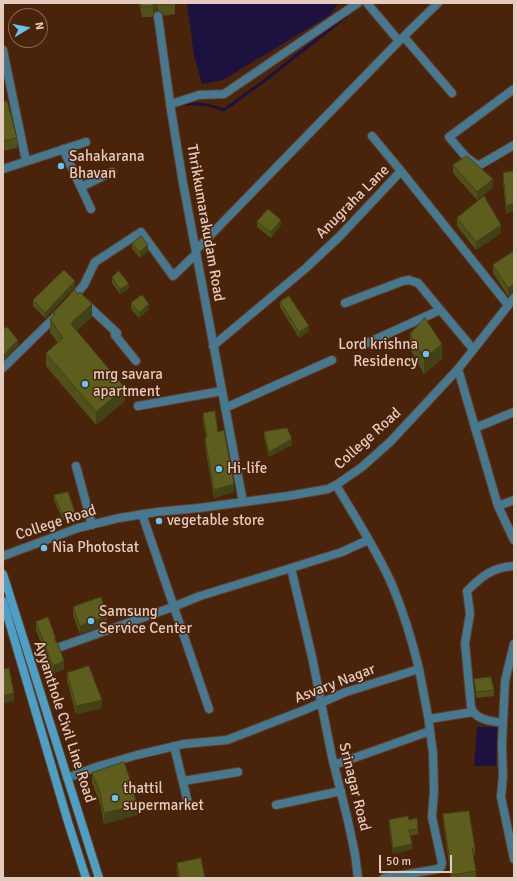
<!DOCTYPE html>
<style>
body{margin:0}
#map{position:relative;width:517px;height:881px;overflow:hidden;background:#4a230b;font-family:Signika,sans-serif}
canvas{display:block}
.frame{position:absolute;inset:0;border:4px solid #e4cbbe;pointer-events:none}
.north{position:absolute;left:8px;top:8px;width:40px;height:40px;box-sizing:border-box;background:#4a230b;border:1px solid #886653;border-radius:50%;rotate:80deg;font-size:11px;font-weight:700;line-height:16px;text-align:center;color:#e4cbbe}
.north::after{content:'';display:block;margin:auto;width:14px;height:18px;background:#66c4ef;clip-path:polygon(50% 0,100% 100%,50% 72%,0 100%)}
.scale{position:absolute;left:379px;top:855px;width:73px;height:18px;box-sizing:border-box;border:2px solid #e4cbbe;border-top:0;padding-left:5px;font-size:12px;line-height:14px;white-space:nowrap;color:#e4cbbe;-webkit-text-stroke:3px #4a230b;paint-order:stroke}
</style>
<div id="map">
<canvas width="517" height="881"></canvas>
<div class="frame"></div>
<div class="north">N</div>
<div class="scale">50 m</div>
</div>
<script>
const g = document.querySelector('canvas').getContext('2d');
g.lineJoin = 'round';
function fillPath(path, color) { g.fillStyle = color; g.fill(path, 'evenodd'); }
function trace(path, color, width, dash) { g.strokeStyle = color; g.lineWidth = width; g.lineCap = dash ? 'butt' : 'round'; g.setLineDash(dash || []); g.stroke(path); }
function drawText(font, color, halo, rows, align = 'center') {
  g.font = font + ' Signika,sans-serif'; g.lineWidth = 3; g.setLineDash([]); g.textBaseline = 'middle'; g.strokeStyle = halo; g.fillStyle = color; for (const [text, x, y, turn = 0] of rows) {
    g.save(); g.translate(x, y); g.rotate((+turn || 0) * Math.PI / 180); g.textAlign = isNaN(turn) ? turn : align; if (halo) g.strokeText(text, 0, 0); g.fillText(text, 0, 0); g.restore();
  }
}
const water = new Path2D(`
 M187 3H338L330 15 223 80 202 84 194 56Z
 M477 727H497L496 766H474Z`);
const stream = new Path2D(`
 M181 104C198 103 208 104 224 110L268 78 354 10`);
const minor = new Path2D(`
 M367 3 399 41
 M158 16 171 110 183 183 243 502
 M404 37 452 93
 M3 50 26 161
 M514 89 449 137 466 157 478 166 514 145
 M171 104 199 95 224 94 358 3
 M372 136 401 171
 M3 169 86 142
 M91 209 63 149 81 187 112 172
 M196 250 399 41 438 3
 M71 300 84 285 95 262 141 232 173 276 196 254
 M85 303 117 333 115 335 136 361
 M345 303 403 281 409 280 418 283 473 349
 M363 345 440 310
 M213 346 306 268 340 236 401 171 508 305
 M3 368 56 316
 M458 369 498 506 514 540
 M138 406 222 391
 M225 408 332 360
 M475 428 514 412
 M76 466 92 525
 M498 506 514 500
 M142 514 209 709
 M291 568 342 552 368 540
 M514 644 505 681 502 745 503 776 501 797 514 859
 M60 647 173 607 200 596 291 568 312 657 332 757 348 821 355 854 358 878
 M429 719 473 712
 M503 723C491 721 475 720 471 707L465 643 470 614 467 591C481 577 492 567 514 566
 M174 746 188 803
 M334 765 430 731
 M67 778 96 767 137 755 184 744 227 740 302 711 346 692 419 669C412 640 404 614 393 587 378 552 355 517 336 485
 M183 781 238 772
 M276 805 341 791
 M384 878 438 869 441 867 442 863 432 817 434 791 433 753 428 716 419 669`);
const tertiary = new Path2D(`
 M3 556 78 528 119 518 157 512 199 508 288 496 328 489 336 485 362 467 390 442 458 369 514 298`);
const secondary = new Path2D(`
 M3 574 99 878
 M3 601 68 822 86 878`);
const wall = new Path2D(`
 M139 3H175V14L164 16 162 12 158 11 154 12 153 17H142Z
 M3 102 17 138V148L3 151Z
 M453 165 493 187 477 200 453 173Z
 M514 171 506 214 503 181V173Z
 M457 218 501 233 476 250 457 226Z
 M257 222 281 225 271 238 257 227Z
 M132 244 148 251 140 258 132 249Z
 M514 251V292L508 296 493 273V265Z
 M112 277 129 289 120 294 112 283Z
 M75 287 45 318 33 306V300Z
 M78 294 92 317 76 331 125 401 96 425 46 366V353L58 343 50 332V319L53 316V313Z
 M280 302 309 331 299 338 280 307Z
 M131 303 149 309 139 318 131 309Z
 M410 334 442 359 424 374 410 349Z
 M203 413 218 432 234 492 214 498 205 446V438H206L203 421Z
 M264 432 292 445 269 457 264 437Z
 M54 495 75 517 63 520 54 500Z
 M73 607 107 624 80 634 73 615Z
 M36 622 55 641 64 669 53 674 36 630Z
 M67 673 102 708 76 714 67 681Z
 M474 679 494 690V696L476 698Z
 M92 773 137 815 104 824 100 803 92 783Z
 M443 814 475 848V855H473L476 871V878H451L443 821Z
 M389 820H409L418 829V834L410 836 412 849 393 854 389 825Z
 M177 863 205 878H178L177 871Z`);
const shadedWall = new Path2D(`
 M154 3H158V11L154 12 153 17V6Z
 M493 179V187L477 200V192Z
 M514 203V211L506 214V206Z
 M281 220V225L271 238V232Z
 M501 225V233L476 250V242Z
 M148 245V251L140 258V252Z
 M75 281V287L45 318V313Z
 M129 284V289L120 294V289Z
 M514 284V292L508 296V288Z
 M92 304V317L73 334 71 324 72 322Z
 M149 304V309L139 318V313Z
 M309 326V331L299 338V332Z
 M18 340V346L3 361V356Z
 M442 344V359L424 374V359Z
 M125 388V401L96 425V412Z
 M292 439V445L269 457V452Z
 M234 484V492L214 498V490Z
 M75 512V517L63 520V515Z
 M107 616V624L80 634V626Z
 M64 661V669L53 674V666Z
 M14 693V701L3 704V696Z
 M102 700V708L76 714V706Z
 M137 805V815L104 824V813Z
 M412 844V849L393 854V848Z`);
const building = new Path2D(`
 M141 3H154L153 6 142 7Z
 M163 3H175L164 5Z
 M7 101 17 138 3 141V102Z
 M467 156 493 179 477 192 453 165Z
 M514 171V203L506 206 503 173Z
 M484 196 501 225 476 242 457 218Z
 M268 209 281 220 271 232 257 222Z
 M141 236 148 245 140 252 132 244Z
 M514 251V284L508 288 493 265Z
 M64 270 75 281 45 313 33 300Z
 M119 271 129 284 120 289 112 277Z
 M75 290 78 294 80 292 92 304 72 322 73 323 71 324 125 388 96 412 46 353 63 338 50 319 55 314 53 313Z
 M142 295 149 304 139 313 131 303Z
 M289 296 309 326 299 332 280 302Z
 M425 318 442 344 424 359 410 334Z
 M7 327 18 340 3 356V330Z
 M215 411 218 432 224 430 234 484 214 490 205 438 207 437 203 413Z
 M287 428 292 439 269 452 264 432Z
 M68 492 75 512 63 515 54 495Z
 M101 597 107 616 80 626 73 607Z
 M48 617 55 636V640L58 644 64 661 53 666 36 622Z
 M89 666 102 700 76 706 67 673Z
 M9 668 14 693 3 696V670Z
 M491 677 494 690 476 692 474 679Z
 M124 762 131 782 137 805 104 813 100 792 92 773Z
 M469 811 475 848H472L476 871 452 875 443 814Z
 M408 816 409 820 417 818 418 829 409 830 412 844 393 848 389 820Z
 M201 858 205 878H180L177 863Z`);
const markers = [
 [61,166,4,"#66c4ef"],
 [426,354,4,"#66c4ef"],
 [85,384,4,"#66c4ef"],
 [219,469,4,"#66c4ef"],
 [159,521,4,"#66c4ef"],
 [44,548,4,"#66c4ef"],
 [91,621,4,"#66c4ef"],
 [115,798,4,"#66c4ef"]
];
const poiNames = [
 ["Sahakarana",69,157],
 ["Bhavan",69,174],
 ["Lord krishna",418,345,"right"],
 ["Residency",418,362,"right"],
 ["mrg savara",93,375],
 ["apartment",93,392],
 ["Hi-life",227,469],
 ["vegetable store",167,521],
 ["Nia Photostat",52,548],
 ["Samsung",99,612],
 ["Service Center",99,629],
 ["thattil",123,789],
 ["supermarket",123,806]
];
const streetNames = [
 ["Anugraha Lane",353,202,-45],
 ["Thrikkumarakudam Road",205,223,80],
 ["College Road",368,439,-42],
 ["College Road",56,523,-18],
 ["Asvary Nagar",335,684,-21],
 ["Ayyanthole Civil Line Road",64,722,72],
 ["Srinagar Road",354,787,76]
];
fillPath(water, '#1d1140');
trace(stream, '#1d1140', 3);
trace(minor, '#633e28', 10);
trace(tertiary, '#633e28', 10);
trace(secondary, '#633e28', 10);
trace(minor, '#46788f', 8);
trace(tertiary, '#46788f', 8);
trace(secondary, '#4ca0c6', 8);
fillPath(wall, '#50511a');
fillPath(shadedWall, '#414215');
fillPath(building, '#5d5e1e');
trace(building, '#414215', 1);
for (const [x, y, r, color] of markers) { const dot = new Path2D(); dot.arc(x, y, r, 0, 2 * Math.PI); g.fillStyle = color; g.fill(dot); trace(dot, '#4a230b', 1.5); }
drawText('15px', '#e4cbbe', '#4a230b', poiNames, 'left');
drawText('15px', '#e4cbbe', '#4a230b', streetNames);
</script>
